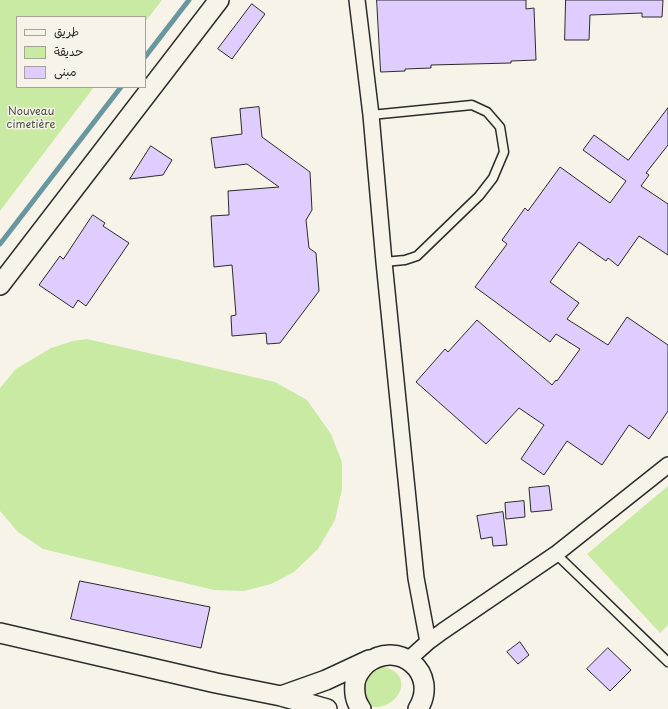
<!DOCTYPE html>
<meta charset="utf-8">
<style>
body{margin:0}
#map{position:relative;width:668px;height:709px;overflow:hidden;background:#f7f3e8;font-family:"Playpen Sans","Playpen Sans Arabic",sans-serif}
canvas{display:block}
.legend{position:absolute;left:16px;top:16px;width:130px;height:72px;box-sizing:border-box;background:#f7f3e8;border:1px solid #a5a39c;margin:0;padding:5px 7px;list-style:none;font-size:12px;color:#2b2b2b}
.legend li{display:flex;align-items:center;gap:8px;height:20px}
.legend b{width:20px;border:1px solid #a5a39c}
</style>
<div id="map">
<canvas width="668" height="709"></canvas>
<ul class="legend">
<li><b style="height:5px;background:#f7f3e8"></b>طريق</li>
<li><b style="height:11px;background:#c8eaa2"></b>حديقة</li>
<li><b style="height:11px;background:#decdfe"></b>مبنى</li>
</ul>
</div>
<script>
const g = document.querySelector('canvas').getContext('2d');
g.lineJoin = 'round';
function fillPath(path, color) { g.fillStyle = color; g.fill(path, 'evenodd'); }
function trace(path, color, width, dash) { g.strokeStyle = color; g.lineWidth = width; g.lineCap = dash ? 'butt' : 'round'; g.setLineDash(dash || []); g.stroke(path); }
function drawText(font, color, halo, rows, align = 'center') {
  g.font = font + ' "Playpen Sans",sans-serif'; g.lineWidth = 3; g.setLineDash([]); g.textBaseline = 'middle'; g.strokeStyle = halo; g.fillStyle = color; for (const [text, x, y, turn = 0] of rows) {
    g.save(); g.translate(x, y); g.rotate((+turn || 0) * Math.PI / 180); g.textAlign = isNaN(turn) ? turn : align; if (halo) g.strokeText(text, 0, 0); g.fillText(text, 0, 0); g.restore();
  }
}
const green = new Path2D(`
 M0 0H162L145 22V17H17V87H94L0 211Z
 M87 339 275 382 307 400 331 434 342 462V489L335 520 318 549 294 572 271 584 244 591 214 590 43 549 18 532 0 511V388L16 369 51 348 73 341Z
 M668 486V625L660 633 587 554Z
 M379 666C417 671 401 709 373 707 370 706 366 703 364 700 361 695 362 684 362 678Z`);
const stream = new Path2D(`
 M145 57 189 0
 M0 244 121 87`);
const building = new Path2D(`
 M377 0H526V9L534 8 536 60 511 61V63L431 65V68L405 69V71L381 72Z
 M566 0H663L662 17H642V13L590 15 589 40H565Z
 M252 4 265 14 232 59 218 49Z
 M259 107 262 137 310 172 312 210 306 220 309 248 316 253 319 291 280 343 267 344 266 333 232 336 231 316 236 315 232 265 214 267 211 216 229 215 228 191 279 187 247 164 215 168 211 138 242 134 240 109Z
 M668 108V145L646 173 649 175 641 186 668 204V255L639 236 618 266 608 258 606 261 579 242 550 282 579 303 567 319 608 345 627 317 668 345V411L649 439 629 425 602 465 567 441 544 475 521 459 544 425 519 408 486 444 416 382 445 349 448 352 477 320 552 385 556 380 557 381 580 349 556 334 550 342 475 287 507 244 502 240 525 208 528 211 560 167 610 203 626 181 583 150 594 135 628 160Z
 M151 146 172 160 163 175 130 179Z
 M93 215 105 223 103 226 129 243 86 306 78 300 73 308 39 285 60 256 63 259Z
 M549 486 552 510 531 512 529 488Z
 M524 501 525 517 506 519 505 503Z
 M503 512 507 545 493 546 492 537 481 539 477 516Z
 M80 581 210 607 201 648 71 619Z
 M520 642 529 655 518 664 507 652Z
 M608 648 631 670 610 691 587 669Z`);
const service = new Path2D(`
 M371 115 472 105 487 112 500 127 504 152 493 178 479 196 417 256 405 260 384 262
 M556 554 668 662`);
const minor = new Path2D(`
 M357 0 371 115 384 262 416 578 428 642
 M408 660 428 642 443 631 556 554 668 465`);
const tertiary = new Path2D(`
 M0 285 219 0
 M0 633 216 683 281 696 327 709
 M281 696 326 680 369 660
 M361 709C355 701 354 692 355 683 356 676 361 669 366 664 398 638 440 673 418 709`);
const parkNames = [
 ["Nouveau",31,112],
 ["cimetière",31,125]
];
fillPath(green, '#c8eaa2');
trace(stream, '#6897a0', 5);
fillPath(building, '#decdfe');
trace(building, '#2b2b2b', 1);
trace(service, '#2b2b2b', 11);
trace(minor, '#2b2b2b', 18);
trace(tertiary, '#2b2b2b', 22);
trace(service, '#f7f3e8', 8);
trace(minor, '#f7f3e8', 15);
trace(tertiary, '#f7f3e8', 19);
drawText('11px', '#4a5143', '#f7f3e8', parkNames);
</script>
